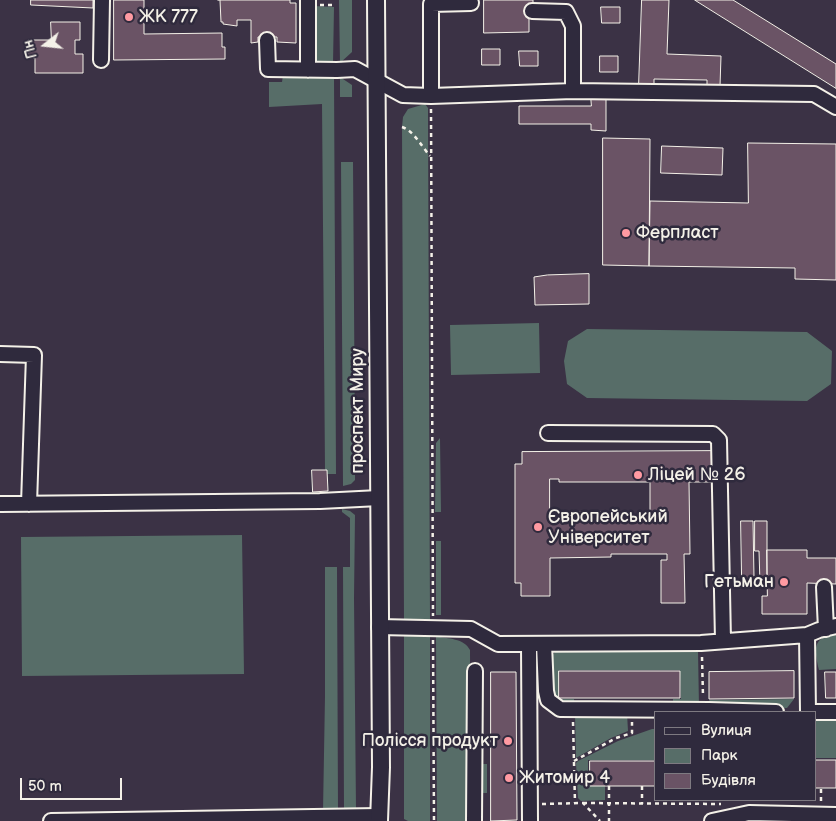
<!DOCTYPE html>
<meta charset="utf-8">
<style>
body{margin:0}
#map{position:relative;width:836px;height:821px;overflow:hidden;background:#3b3245;font-family:"Balsamiq Sans",sans-serif}
canvas{display:block}
.legend{position:absolute;left:654px;top:711px;width:162px;height:90px;box-sizing:border-box;background:#2f2a3d;border:1px solid #7e7a81;margin:0;padding:6px 9px;list-style:none;font-size:15px;color:#f4f1e8}
.legend li{display:flex;align-items:center;gap:10px;height:25px}
.legend b{width:25px;border:1px solid #7e7a81}
.north{position:absolute;left:20px;top:20px;width:50px;height:50px;-webkit-text-stroke:4px #2f2a3d;paint-order:stroke;rotate:254deg;font-size:14px;font-weight:700;line-height:20px;text-align:center;color:#f4f1e8}
.north::after{content:'';display:block;margin:auto;width:18px;height:22px;background:#f4f1e8;clip-path:polygon(50% 0,100% 100%,50% 72%,0 100%)}
.scale{position:absolute;left:20px;top:778px;width:102px;height:22px;box-sizing:border-box;border:2px solid #f4f1e8;border-top:0;padding-left:6px;font-size:15px;line-height:18px;white-space:nowrap;color:#f4f1e8;-webkit-text-stroke:4px #2f2a3d;paint-order:stroke}
</style>
<div id="map">
<canvas width="836" height="821"></canvas>
<ul class="legend">
<li><b style="height:6px;background:#2f2a3d"></b>Вулиця</li>
<li><b style="height:14px;background:#576d68"></b>Парк</li>
<li><b style="height:14px;background:#6a5365"></b>Будівля</li>
</ul>
<div class="north">Пн</div>
<div class="scale">50 m</div>
</div>
<script>
const g = document.querySelector('canvas').getContext('2d');
g.lineJoin = 'round';
function fillPath(path, color) { g.fillStyle = color; g.fill(path, 'evenodd'); }
function trace(path, color, width, dash) { g.strokeStyle = color; g.lineWidth = width; g.lineCap = dash ? 'butt' : 'round'; g.setLineDash(dash || []); g.stroke(path); }
function drawText(font, color, halo, rows, align = 'center') {
  g.font = font + ' "Balsamiq Sans",sans-serif'; g.lineWidth = 5; g.setLineDash([]); g.textBaseline = 'middle'; g.strokeStyle = halo; g.fillStyle = color; for (const [text, x, y, turn = 0] of rows) {
    g.save(); g.translate(x, y); g.rotate((+turn || 0) * Math.PI / 180); g.textAlign = isNaN(turn) ? turn : align; if (halo) g.strokeText(text, 0, 0); g.fillText(text, 0, 0); g.restore();
  }
}
const green = new Path2D(`
 M339 0H352V52L340 63Z
 M313 6 334 7 333 64H317L315 61Z
 M283 75 334 77 336 474H327V470H325L322 104 269 107V82H282Z
 M340 77 352 85V97H340Z
 M425 104 428 108 430 620H404L402 127 403 117 408 109Z
 M341 162H353L355 446V480L351 484 343 486Z
 M539 323 540 373 451 375 450 325Z
 M587 329 807 332 832 351 831 384 807 401 587 398 567 384 564 361 568 341Z
 M440 438 441 512H435L436 443Z
 M342 509 350 511 355 515 354 598 356 810 344 811 343 567H350V518L342 512Z
 M242 535 244 674 22 676 21 537Z
 M436 541H441V615H436Z
 M325 567H337L338 811H323L325 696Z
 M836 632V669L819 670C814 648 812 639 836 632Z
 M404 633 430 635V821H408L404 819Z
 M436 636C448 639 464 638 470 650L471 821H437Z
 M698 650 699 707H673V699H681L680 670H559L558 699H574L575 707 551 699V657L555 652 558 651Z
 M794 699 787 708 714 707 709 700Z
 M627 713 628 731 611 738 576 758 575 714Z
 M815 716H836V758H815Z
 M652 729H655V760H588V786H605V800L581 801 578 798 576 763 578 761 618 741Z
 M478 764H487V793H478Z`);
const building = new Path2D(`
 M31 0H93V8L31 5Z
 M114 0H144V34L222 33V47H225V59L114 60Z
 M218 0H290V3H296V43L277 42V37H258V42L251 43V20H237V26L223 24V22H221L220 0Z
 M484 0H533V8H529V32L484 33Z
 M642 0H669L667 54 721 56 720 86H707V80L654 79V86L639 85Z
 M695 0H733L836 64V88Z
 M601 7H620V23H602Z
 M51 22H80V40H75V54H83V73H35V58H28V40H51Z
 M482 49H500V65H482Z
 M519 51H538V66H520Z
 M600 56H618V72H600Z
 M591 96 606 97V131L591 130V124H519V106H591Z
 M603 138 650 139 649 266 603 265Z
 M748 143 836 144V280L795 279V268L649 266 650 201 748 203Z
 M662 146 723 148 722 175 661 173Z
 M589 274V304L535 305 534 277 547 275Z
 M715 451V482H689L690 554H684L685 603H661V560H667V554H611V557L550 558V596H521V583H515V464H522V452ZM550 479H559V482H650V517H610V512H550Z
 M312 470H327L328 491 313 492Z
 M741 521H753L754 578H742Z
 M755 521H767V584H760L759 551H755Z
 M767 550H807V558H836V584L807 583V614H762V596H767Z
 M559 671H680V698H559Z
 M794 671V698L709 699V672Z
 M491 672H516L517 820 491 821Z
 M825 672H836V698H826Z
 M815 760H836V788H815Z
 M590 761H655V786H590Z`);
const path = new Path2D(`
 M320 5H336
 M431 109 433 616
 M402 127C414 131 422 147 430 156
 M433 640 434 821
 M702 657 703 696
 M573 722 575 803
 M574 761 616 738 632 733V722
 M609 786V821
 M642 786V804
 M821 801V788
 M583 803 721 804
 M542 804 583 803 600 821`);
const minor = new Path2D(`
 M267 40 268 69 337 70 355 69 403 95 431 96 573 91V26L566 12 532 11
 M101 60 102 0
 M308 70V0
 M573 91 814 94 836 107
 M431 96V4L471 3
 M0 354 34 355 29 504
 M548 433 713 434 719 440 723 641
 M0 504 320 501 379 498
 M824 587 826 629
 M379 627 471 629 498 644 701 643 807 635 819 630 836 626
 M807 635 808 712
 M529 644 530 821
 M544 644 546 691 548 700 560 709 709 710 776 712
 M815 712H836
 M51 821 379 816
 M474 821 475 671
 M712 821 749 813 836 815`);
const major = new Path2D(`
 M376 0 381 767 379 821`);
const markers = [
 [129,17,5,"#ff9aa2"],
 [626,233,5,"#ff9aa2"],
 [638,475,5,"#ff9aa2"],
 [538,527,5,"#ff9aa2"],
 [784,582,5,"#ff9aa2"],
 [508,741,5,"#ff9aa2"],
 [509,778,5,"#ff9aa2"]
];
const poiNames = [
 ["ЖК 777",139,17],
 ["Ферпласт",636,233],
 ["Ліцей № 26",648,475],
 ["Європейський",548,517],
 ["Університет",548,538],
 ["Гетьман",774,582,"right"],
 ["Полісся продукт",498,741,"right"],
 ["Житомир 4",519,778]
];
const streetNames = [
 ["проспект Миру",358,411,-90]
];
fillPath(green, '#576d68');
fillPath(building, '#6a5365');
trace(building, '#f4f1e8', 1);
trace(minor, '#f4f1e8', 18);
trace(major, '#f4f1e8', 20);
trace(path, '#f4f1e8', 2.5, [4, 4]);
trace(minor, '#2f2a3d', 14);
trace(major, '#2f2a3d', 16);
for (const [x, y, r, color] of markers) { const dot = new Path2D(); dot.arc(x, y, r, 0, 2 * Math.PI); g.fillStyle = color; g.fill(dot); trace(dot, '#2f2a3d', 2); }
drawText('18px', '#f4f1e8', '#2f2a3d', poiNames, 'left');
drawText('18px', '#f4f1e8', '#2f2a3d', streetNames);
</script>
